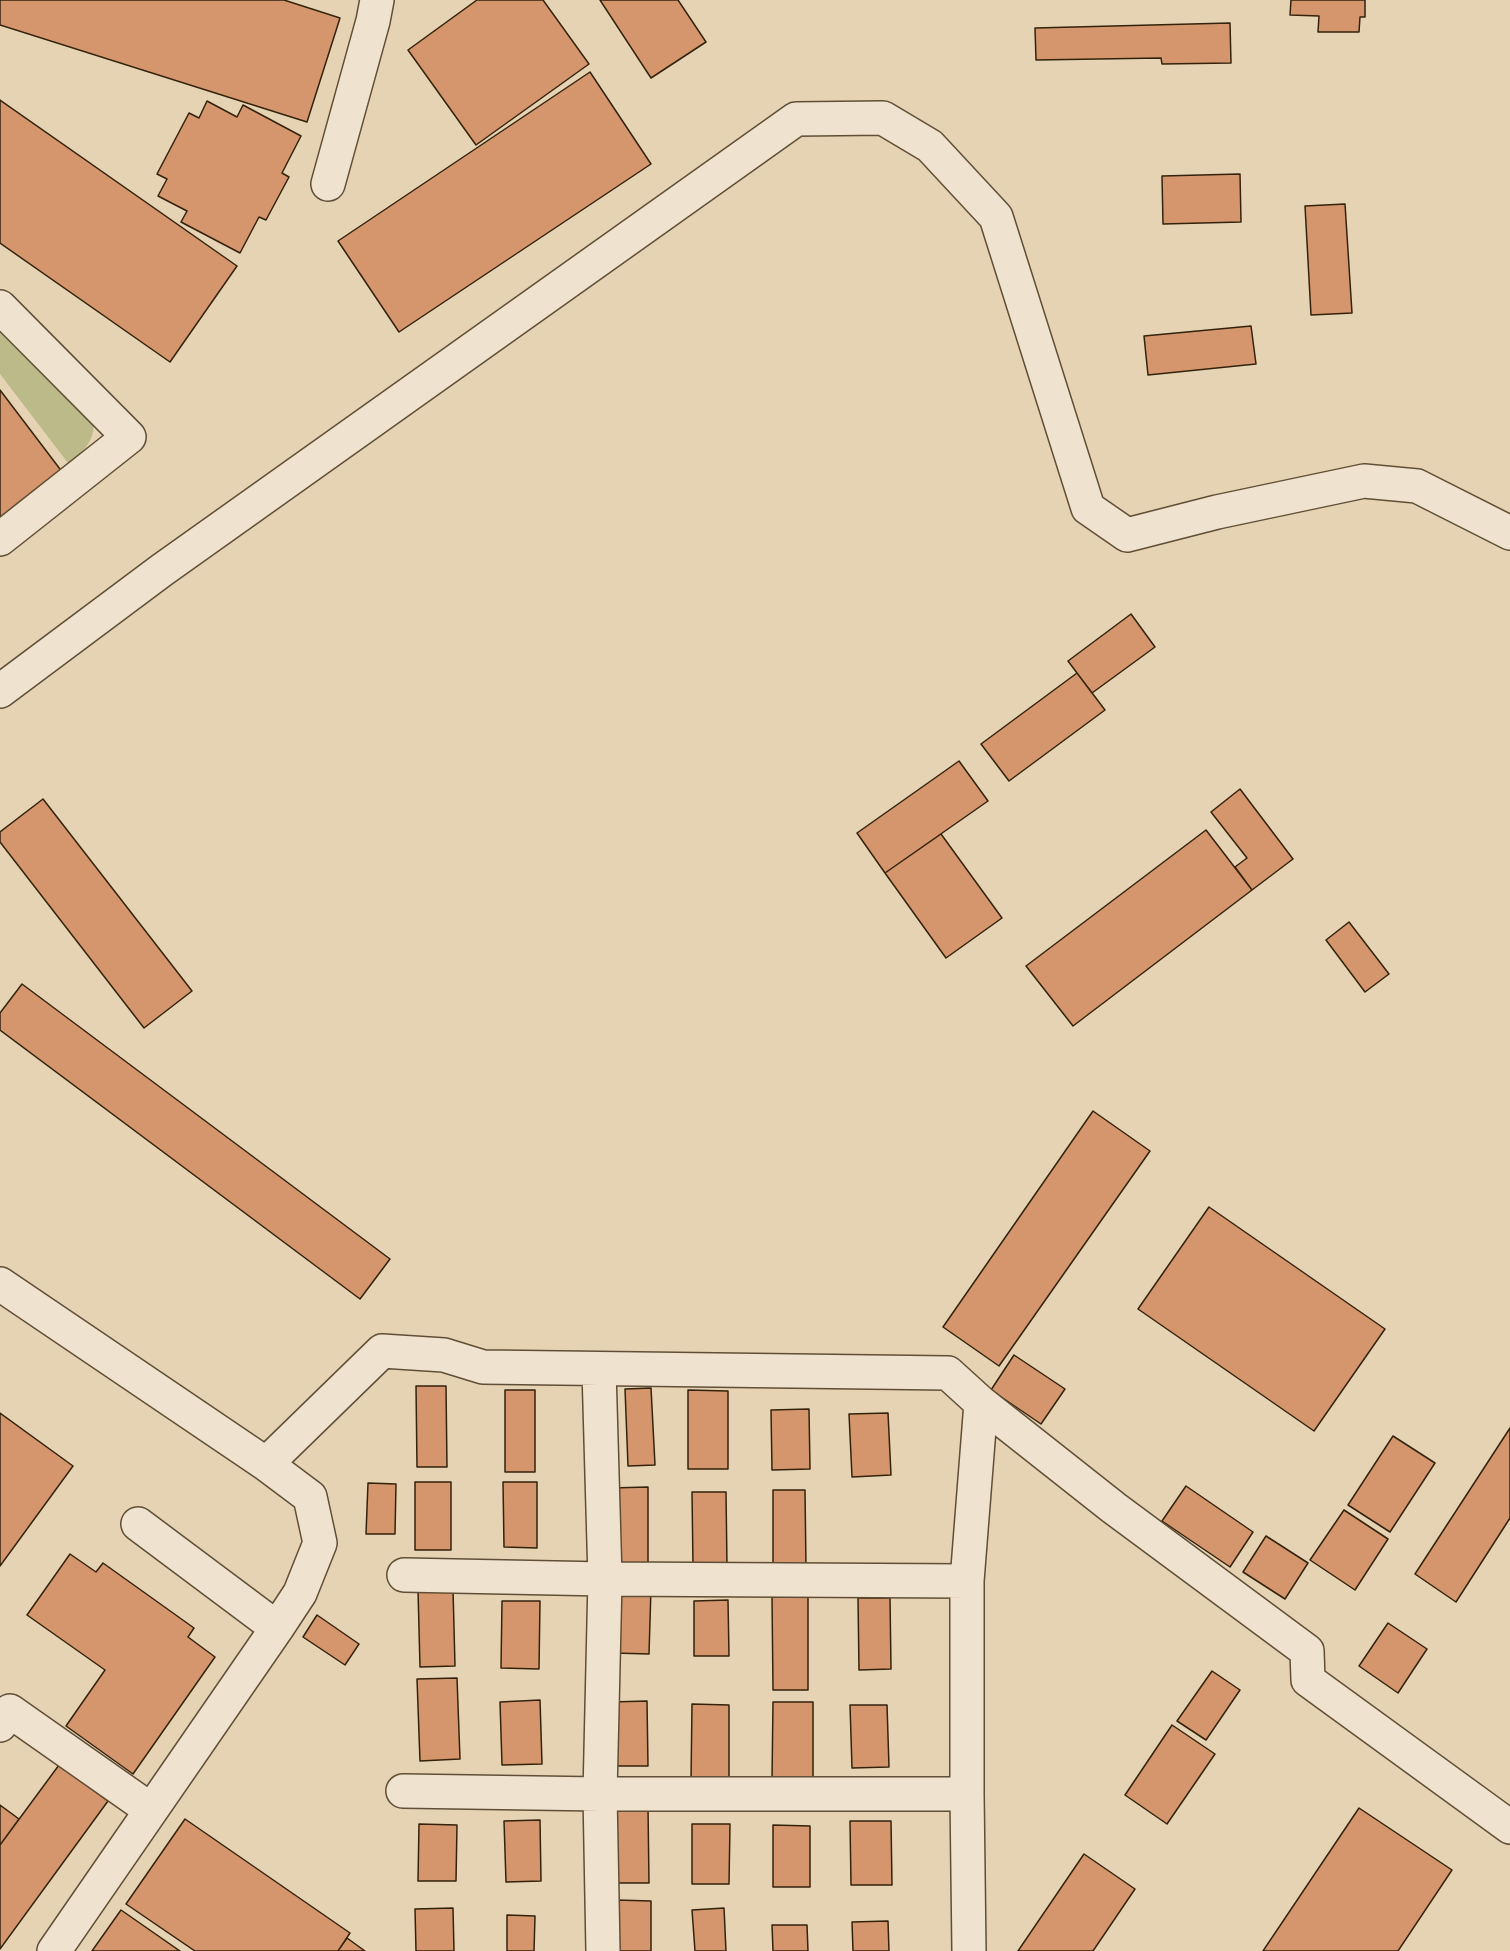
<!DOCTYPE html>
<style>
body{margin:0}
canvas{display:block;background:#e6d3b4}
</style>
<canvas width="1510" height="1951"></canvas>
<script>
const g = document.querySelector('canvas').getContext('2d');
g.lineJoin = 'round';
function fillPath(path, color) { g.fillStyle = color; g.fill(path, 'evenodd'); }
function trace(path, color, width, dash) { g.strokeStyle = color; g.lineWidth = width; g.lineCap = dash ? 'butt' : 'round'; g.setLineDash(dash || []); g.stroke(path); }
const green = new Path2D(`
 M0 318 92 418C98 439 83 452 68 463L0 374Z`);
const building = new Path2D(`
 M0 0H284L340 18 307 122 0 25Z
 M477 0H543L589 64 476 145 408 50Z
 M600 0H678L706 42 651 78Z
 M1291 0H1365V17H1360L1359 32H1318L1319 16 1290 15Z
 M1230 23 1231 63 1162 64 1161 58 1036 60 1035 28Z
 M590 72 651 164 399 332 338 241Z
 M0 100 237 266 170 362 0 243Z
 M207 101 237 117 243 105 301 136 282 173 289 177 266 220 259 217 240 253 181 222 187 211 158 196 167 179 157 174 189 113 199 118Z
 M1240 174 1241 222 1163 224 1162 176Z
 M1345 204 1352 313 1311 315 1305 206Z
 M1251 326 1256 364 1148 375 1144 336Z
 M0 390 63 473 0 519Z
 M1131 614 1155 647 1092 693 1068 661Z
 M1077 673 1105 710 1009 781 981 744Z
 M959 761 988 801 885 873 857 833Z
 M1240 789 1293 859 1252 890 1235 867 1247 858 1211 812Z
 M43 799 192 991 144 1028 0 842V832Z
 M1206 830 1252 890 1073 1026 1026 966Z
 M941 834 1002 918 946 958 885 873Z
 M1349 922 1389 974 1365 992 1326 940Z
 M22 984 390 1259 360 1299 0 1030V1013Z
 M1093 1111 1150 1151 999 1366 943 1327Z
 M1209 1207 1385 1329 1314 1431 1138 1309Z
 M1014 1355 1065 1389 1041 1424 991 1390Z
 M416 1386H446L447 1467H417Z
 M651 1388 655 1465 628 1466 625 1389Z
 M505 1390H535V1472H505Z
 M688 1390 728 1391V1469H688Z
 M809 1409 810 1469 772 1470 771 1410Z
 M0 1413 73 1466 0 1566Z
 M888 1413 891 1475 852 1477 849 1414Z
 M1510 1428V1518L1456 1602 1415 1574Z
 M1393 1436 1435 1463 1390 1532 1348 1505Z
 M415 1482H451V1550H415Z
 M503 1482H537V1548L504 1547Z
 M368 1483 396 1484 395 1534H366Z
 M1186 1486 1253 1532 1230 1567 1162 1521Z
 M648 1487V1568H612L611 1488Z
 M773 1490H805L806 1568H773Z
 M692 1492H726L727 1566H693Z
 M1344 1510 1388 1539 1355 1590 1310 1560Z
 M1266 1536 1308 1563 1285 1599 1243 1572Z
 M70 1554 96 1572 103 1563 194 1628 188 1637 215 1657 133 1774 66 1726 105 1670 27 1615Z
 M615 1587 651 1588 649 1654 613 1653Z
 M453 1589 455 1666 420 1667 418 1590Z
 M772 1597H808V1690H773Z
 M858 1598H890L891 1669 859 1670Z
 M728 1600 729 1656H694V1601Z
 M502 1601H540L539 1669 501 1668Z
 M317 1615 359 1644 345 1665 303 1637Z
 M1388 1623 1427 1649 1398 1693 1359 1666Z
 M1212 1671 1240 1690 1206 1740 1177 1721Z
 M457 1678 460 1759 420 1761 417 1679Z
 M540 1700 542 1764 502 1765 500 1702Z
 M647 1701 648 1766H611L610 1702Z
 M773 1702H813V1779H772Z
 M692 1704 729 1705V1782L691 1781Z
 M850 1705H887L889 1767 852 1768Z
 M1172 1725 1215 1754 1167 1824 1125 1795Z
 M59 1765 108 1801 0 1949V1845Z
 M0 1805 19 1819 0 1845Z
 M613 1807H648L649 1883H614Z
 M1359 1808 1452 1870 1398 1951H1263Z
 M185 1819 350 1933 338 1951H195L126 1904Z
 M540 1820 541 1881 506 1882 504 1821Z
 M850 1821H891L892 1885H851Z
 M419 1824 457 1825 456 1881H418Z
 M692 1824H730L729 1884H692Z
 M773 1825 810 1826V1887H773Z
 M1084 1854 1135 1889 1093 1951H1018Z
 M616 1900 651 1901V1951H616Z
 M453 1908 454 1951H416L415 1909Z
 M724 1908 726 1951H695L692 1910Z
 M121 1910 180 1951H92Z
 M507 1915 535 1916 534 1951H507Z
 M888 1921 889 1951H853L852 1922Z
 M772 1925H807L808 1951H773Z
 M347 1938 365 1951H338Z`);
const minor = new Path2D(`
 M328 184 373 21 377 0
 M0 307 129 437 0 539
 M0 691 162 570 796 119 883 118 930 146 996 217 1088 508 1127 535 1217 512 1364 481 1417 486 1510 533
 M0 1284 266 1464 310 1497 320 1543 300 1593 277 1628 54 1951
 M599 1370 605 1579 600 1794 603 1951
 M981 1403 1114 1508 1307 1651 1308 1680 1510 1827
 M266 1464 382 1351 444 1355 483 1367 948 1373 981 1403 967 1581V1794L969 1951
 M138 1524 277 1628
 M404 1575 605 1579 967 1581
 M0 1725 10 1711 151 1810
 M403 1791 600 1794H967`);
fillPath(green, '#bcba88');
fillPath(building, '#d5966d');
trace(building, '#33230c', 1.5);
trace(minor, '#604f36', 36);
trace(minor, '#efe2ce', 33);
</script>
